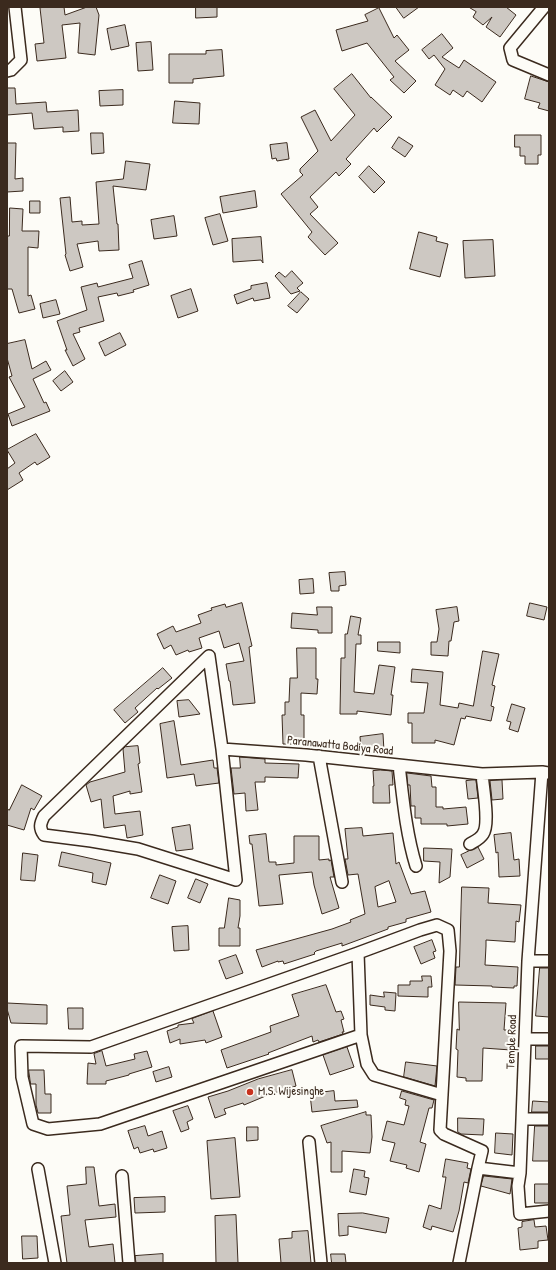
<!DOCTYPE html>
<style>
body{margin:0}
#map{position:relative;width:556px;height:1270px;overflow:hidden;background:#fdfcf7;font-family:"Patrick Hand",sans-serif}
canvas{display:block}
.frame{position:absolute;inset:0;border:8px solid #3b2a1e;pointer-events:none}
</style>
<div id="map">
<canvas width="556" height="1270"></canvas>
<div class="frame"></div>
</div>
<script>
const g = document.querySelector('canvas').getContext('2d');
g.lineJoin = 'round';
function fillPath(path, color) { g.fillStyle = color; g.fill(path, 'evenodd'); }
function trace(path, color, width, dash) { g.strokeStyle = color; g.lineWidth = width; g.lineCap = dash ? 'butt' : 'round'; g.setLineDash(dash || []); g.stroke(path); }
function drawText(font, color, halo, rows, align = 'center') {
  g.font = font + ' "Patrick Hand",sans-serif'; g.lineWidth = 4; g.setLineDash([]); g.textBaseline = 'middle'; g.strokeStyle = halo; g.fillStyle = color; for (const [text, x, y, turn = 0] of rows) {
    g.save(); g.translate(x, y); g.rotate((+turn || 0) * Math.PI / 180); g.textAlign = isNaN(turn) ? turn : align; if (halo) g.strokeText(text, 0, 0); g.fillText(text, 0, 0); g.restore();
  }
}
const building = new Path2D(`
 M64 7 65 15 87 7H96L99 15 95 55 78 53 80 23 62 25 66 58 37 61 35 44 44 43 40 8Z
 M196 7H217V17L196 18Z
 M396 7H419L404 18Z
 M469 7H506L516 15 500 37 486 27 492 17 483 25 473 17 476 12Z
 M379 8 394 38 397 35 409 50 395 61 416 81 404 93 390 80 394 77 367 43 342 51 336 30 368 21 365 15Z
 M125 25 129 46 111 50 107 29Z
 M442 34 453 48 442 57 459 68 464 60 496 82 482 102 467 91 463 97 453 90 450 95 435 85 445 69 434 55 429 59 422 50Z
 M151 42 153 70 138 71 136 43Z
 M222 50 224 76 193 79V83H169V54H206V51Z
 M352 74 371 98V97L392 117 377 132 374 128 346 159 351 164 339 176 336 172 310 197 318 207 310 214 338 243 325 255 308 237 312 232 281 194 303 175 300 172V169L318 151 301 117 315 110 331 141 355 115 334 89Z
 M531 76 549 82V111L538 108 540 103 525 99Z
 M7 88H15L16 104 46 102 47 112 78 110 79 131 63 132V127L34 129 32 113 7 115Z
 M123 90V105L100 106 99 91Z
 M175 101 200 103 199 124 173 123Z
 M91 133H103L104 153 92 154Z
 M515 135H541V155H538V164H525V156H520V147H515Z
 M399 137 413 146 405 157 392 148Z
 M7 143H16L15 179 23 178V191L7 192Z
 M287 143 289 159 277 161 276 158 272 159 270 145Z
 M126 161 150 164 146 190 113 186 117 224H118L119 250 99 251 98 241 77 244 83 267 70 271 65 255 66 254 60 198 70 197 72 222 82 221V225L99 224 96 182 123 179Z
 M369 166 385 182 374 193 359 177Z
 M255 191 257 207 223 213 220 197Z
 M30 201H40V213H30Z
 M10 208 23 209 22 231H39L38 248 28 247V296L31 295 35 309 19 313 12 289H7V236H9Z
 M220 214 228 241 213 245 205 218Z
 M174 216 177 236 154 239 151 220Z
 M419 232 437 237 436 241 448 244 440 277 410 269Z
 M261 237 263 263 261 260 233 262 232 239Z
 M493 240 495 276 465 278 463 241Z
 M142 261 149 285 133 290 134 292 118 296 117 293 98 297 104 321 79 328 80 332 73 334 85 359 73 366 65 350H67L57 321 87 310 81 287 97 283 98 287 133 278 129 265Z
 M292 271 303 283 297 288 300 291 291 294 275 276 279 272 285 277Z
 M267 283 270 298 254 301 253 298 237 304 234 295 251 289V286Z
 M191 289 198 311 178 318 171 296Z
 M301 292 309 299 297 313 288 306Z
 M56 300 60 314 43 318 40 304Z
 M120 333 126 345 105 356 99 343Z
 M25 340 32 369 46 361 51 370 33 379 44 403 46 402 50 411 12 426 8 414 25 407 9 377 12 376 7 358V344Z
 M65 371 73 382 61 391 53 381Z
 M36 434 50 457 37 465 35 462 19 473 23 480 7 490V469L15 463 7 450Z
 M345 572 346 585 339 586V591H331L329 573Z
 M313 579 314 593 300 594 299 580Z
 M242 603 252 646 249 647 255 703 233 705 230 681H229L226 664 244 661 239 643 224 648 219 631 199 638 202 648 189 652 188 650 176 655 171 645 164 649 157 634 173 626 176 632 201 623 198 615 212 610 211 608 225 604 226 607Z
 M530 603 547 607 544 620 527 616Z
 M317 607H332V633H318V630L291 628 292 613 317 615Z
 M457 607 459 621 454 622 451 641H449L448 656 431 655V642H437L439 629 436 610Z
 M351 616 361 618 358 635H361V644H356L354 692 374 694 379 665 395 667 391 695H393L391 715 357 711V714H340L341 658H345V634H347Z
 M378 642H400V653L378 651Z
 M297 648H316V679H318L317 694 301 693V715H304V744H283L282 715H285V702H289L290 678H297Z
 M483 651 499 654 492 685 495 686 491 706 494 707 491 721 466 716 465 719 461 718 454 745 435 740V743H412V723H408V713H424L428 683 411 682 412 669 443 672 440 705 458 708 459 703 473 706Z
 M163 668 172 678 158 689 157 688 135 708 138 712 125 723 114 710Z
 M189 700 200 714 179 717 177 701Z
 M512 704 525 708 518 732 509 729 511 722 507 721Z
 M174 721 181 765 213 760 214 768H217L219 783 196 786 194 774 167 778 160 724Z
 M383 734 384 751 370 752 369 748 361 749 360 737Z
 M138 746 140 763 138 764 142 792 130 794V791L113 796 115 814 140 811 143 835 127 838 125 825 104 828 101 799 91 802 86 785 90 782 125 772 123 749 125 747Z
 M240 757 265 759V763L299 764 298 778 265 777V782H255L258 810 246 811 245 793 234 794 231 768H240Z
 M381 770 392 771 393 785H389L390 803H373V786H374L373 771Z
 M407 773 431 776 432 787H436V807H443V809L466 807 468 824 447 826V824H421V818H415V806H411L410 785H408Z
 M476 780 478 798 468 799 466 781Z
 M502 780 503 799 492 800 490 781Z
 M22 785 42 796 34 810 31 808 24 830 7 825V809L9 810Z
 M190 825 193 849 176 851 172 828Z
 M362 828 363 836 393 833 396 864 399 862 411 894 425 891 431 912 406 919V922L388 927V929L342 946V943L316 951 314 953 315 954 284 964 283 961 278 962V961L262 967 256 950 332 929 351 922 350 920 365 914 358 874 348 875 345 859H348L345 829ZM389 881 396 902 378 907 375 887Z
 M511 833 514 860 519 859 520 876 499 877 498 852 496 853 494 835Z
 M266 834 269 862H276V865L294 863V836H319V860L329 859V861L331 860 334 877H330L339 908 322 914 314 885 312 872 279 875 283 904 259 906 252 844H250L249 836Z
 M478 847 484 859 467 868 461 855Z
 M424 848 452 849 450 877 439 883 440 862 424 861Z
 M62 852 111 863 106 885 92 882 93 873 59 866Z
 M23 853 38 855 35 881 21 880Z
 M160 875 176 881 168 904 151 898Z
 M196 879 208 884 200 903 188 898Z
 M462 887 489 888 488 903 521 905 519 922 516 921 515 942 486 940V946L485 965 518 967 517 986H514V988L492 987V986L455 985 456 967H459Z
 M229 898 240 900V916L238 928H240V946H219V928H224Z
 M188 926 189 950 174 951 172 927Z
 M432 940 436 951 433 952 435 958 421 964 414 947Z
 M236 955 243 973 226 979 219 961Z
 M540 968H549V1017L536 1016Z
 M422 976H431L432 987H428V997L398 996V985H410V981H422Z
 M326 985 336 1012 341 1011 344 1019 341 1020 344 1032H342L343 1034 319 1042 318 1040 313 1042 312 1036 268 1053 269 1054 227 1068 221 1050 271 1032 270 1026 299 1016 292 995Z
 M384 992 396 993 395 1011 385 1010V1007L370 1005V995L384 997Z
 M459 1002 506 1003 504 1030H513L511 1050 483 1048 482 1081H466V1078L457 1077 458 1050 456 1049 457 1029 459 1030Z
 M7 1003 47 1005V1024L11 1023 7 1009Z
 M68 1008H83V1029H69Z
 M213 1011 222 1037 206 1043 205 1040 180 1044V1039L170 1043 167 1031 178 1027V1025L194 1023 192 1019Z
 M536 1046H549V1059H536Z
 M347 1047 354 1067 330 1075 323 1055Z
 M102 1051 106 1066 135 1059 134 1054 147 1051 152 1067 129 1074V1075L106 1081V1084H87L88 1063 96 1064 94 1054Z
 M406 1062 437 1066 435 1086 404 1077Z
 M169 1067 172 1077 156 1082 153 1072Z
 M29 1070H44L45 1094H51V1113H38L36 1105V1084H31Z
 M292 1070 296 1086 268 1095 244 1105 243 1103 224 1109 226 1114 215 1118 208 1097 228 1091 258 1079Z
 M334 1091 335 1101 357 1100 358 1107 312 1112 310 1094Z
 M402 1091 434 1100 432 1108H429L420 1142 426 1144 419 1172 406 1168 407 1165 390 1161 395 1143 382 1140 387 1121 404 1125 409 1106 405 1105 406 1100 400 1098Z
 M533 1101 549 1102V1112H532Z
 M188 1106 193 1119 187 1122 189 1129 181 1132 173 1111Z
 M366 1112V1115H371L372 1137 370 1153 342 1151V1172H331V1142L327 1143 321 1126Z
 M458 1118 484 1119 483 1135 461 1134 458 1132Z
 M145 1126 148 1136 162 1131 167 1148 154 1152 153 1149 140 1153 138 1147 134 1149 128 1131Z
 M535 1126H549V1161H533Z
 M247 1127H258V1140L247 1141Z
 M496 1133 513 1134 512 1155 495 1153Z
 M235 1138 240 1197 211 1199 207 1141Z
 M446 1159 468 1163 467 1168 471 1169 468 1183 464 1182 459 1211 453 1232 432 1226 431 1230 423 1227 429 1205 441 1209 446 1177H443Z
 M86 1167H94L99 1206 115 1204 116 1217 85 1220 89 1247 113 1244 115 1263H67L61 1216 70 1215 67 1186 86 1184Z
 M354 1169 365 1171 364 1177 369 1178 366 1195 350 1192Z
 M484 1176 512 1179 510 1194 481 1186Z
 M535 1184H549V1203H535Z
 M165 1197V1212L135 1213 134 1198Z
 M363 1213 389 1218 386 1233 348 1226V1235L339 1236 338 1214Z
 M236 1215 238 1263H216L215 1216Z
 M534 1220 535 1227 546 1226 548 1240 538 1241V1248L520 1250 518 1228 522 1227V1222Z
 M308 1231 311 1263H281L279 1239 292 1238V1232Z
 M22 1236H37L38 1258 23 1259Z
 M163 1254V1263H136L135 1256Z
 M331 1254H345L346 1263H332Z`);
const minor = new Path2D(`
 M544 7 510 48 513 60 549 75
 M7 71 11 70 21 60 15 7
 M209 656 44 816C40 824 39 828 44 835L91 841 138 849 236 880 222 749
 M209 656 222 749 306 755 482 774 542 772 548 773
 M319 756 342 882
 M399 765C403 799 406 833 416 866
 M470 844C475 841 480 839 483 834 490 824 483 787 482 774
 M358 953 91 1047 21 1046 22 1077 33 1124 48 1129 100 1124 361 1035
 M528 961H549
 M525 1039H549
 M442 1095 374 1075 367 1064 361 1035 358 953 420 930 437 925 448 930 450 951 440 1130 444 1134 482 1151 478 1168
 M522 1119H549
 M309 1142 321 1263
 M38 1169 55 1263
 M520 1173 518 1186 520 1214 549 1211
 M122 1176 129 1263
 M459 1263 478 1168 520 1173 528 961 542 772`);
const markers = [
 [250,1092,4,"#c8321e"]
];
const streetNames = [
 ["Paranawatta Bodiya Road",340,746,6],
 ["Temple Road",512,1042,-88]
];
const poiNames = [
 ["M.S. Wijesinghe",258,1092]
];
fillPath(building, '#cdc8c2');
trace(building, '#3b2a1e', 1);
trace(minor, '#3b2a1e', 14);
trace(minor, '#fdfcf7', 11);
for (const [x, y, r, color] of markers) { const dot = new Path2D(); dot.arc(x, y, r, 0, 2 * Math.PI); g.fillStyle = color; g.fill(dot); trace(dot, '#fdfcf7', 1.5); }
drawText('12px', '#3b2a1e', '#fdfcf7', streetNames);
drawText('12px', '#3b2a1e', '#fdfcf7', poiNames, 'left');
</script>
